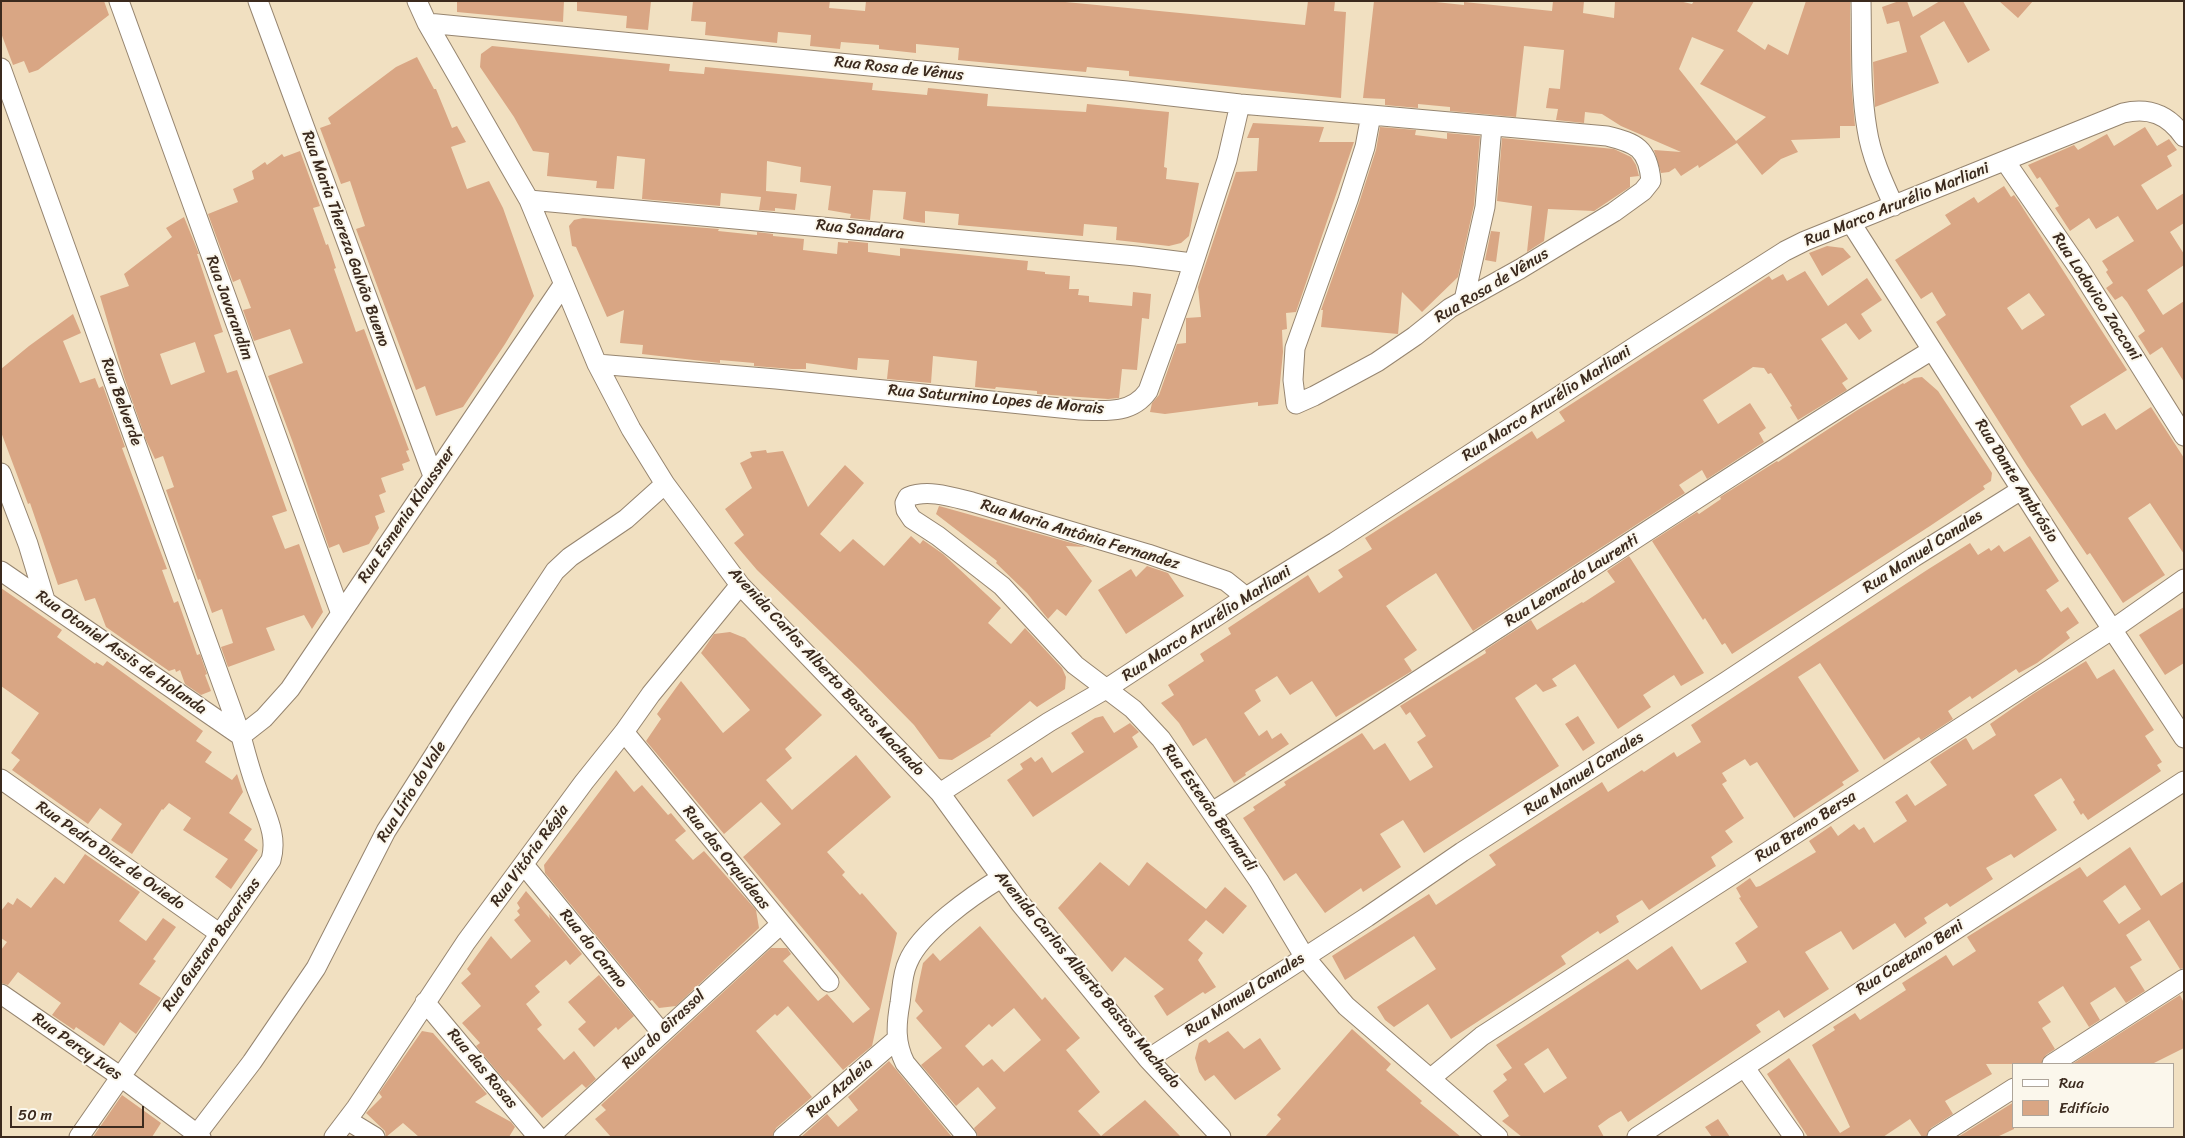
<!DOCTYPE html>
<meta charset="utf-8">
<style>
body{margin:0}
#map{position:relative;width:2185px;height:1138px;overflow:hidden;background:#f1e0c1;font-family:Sriracha,sans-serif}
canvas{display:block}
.frame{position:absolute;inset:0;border:2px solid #3b2a1e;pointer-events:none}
.legend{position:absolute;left:2012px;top:1063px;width:162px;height:65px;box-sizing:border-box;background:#fbf7ec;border:1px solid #aea59a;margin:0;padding:6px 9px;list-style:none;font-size:15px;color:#3b2a1e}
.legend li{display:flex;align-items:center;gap:10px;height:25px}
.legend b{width:25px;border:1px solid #aea59a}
.scale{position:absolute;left:10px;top:1106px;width:134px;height:22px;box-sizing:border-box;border:2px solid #3b2a1e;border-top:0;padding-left:6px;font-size:15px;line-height:18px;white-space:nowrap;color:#3b2a1e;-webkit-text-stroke:4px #fbf7ec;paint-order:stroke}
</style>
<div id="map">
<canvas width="2185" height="1138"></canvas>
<div class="frame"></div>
<ul class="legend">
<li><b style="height:6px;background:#fff"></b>Rua</li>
<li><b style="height:14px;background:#d9a684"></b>Edifício</li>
</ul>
<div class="scale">50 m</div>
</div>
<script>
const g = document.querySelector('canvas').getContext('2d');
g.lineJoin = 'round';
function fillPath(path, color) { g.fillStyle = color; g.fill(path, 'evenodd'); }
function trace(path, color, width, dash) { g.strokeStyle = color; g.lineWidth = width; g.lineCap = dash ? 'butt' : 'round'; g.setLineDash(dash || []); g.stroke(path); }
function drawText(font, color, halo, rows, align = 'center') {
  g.font = font + ' Sriracha,sans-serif'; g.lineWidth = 4; g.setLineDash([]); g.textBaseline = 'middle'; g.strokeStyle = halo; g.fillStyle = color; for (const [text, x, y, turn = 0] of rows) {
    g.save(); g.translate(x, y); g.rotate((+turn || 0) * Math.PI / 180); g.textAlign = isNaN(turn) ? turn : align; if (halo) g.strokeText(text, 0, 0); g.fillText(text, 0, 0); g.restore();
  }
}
const building = new Path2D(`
 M1 1H104L109 15 38 70 29 73 24 61 13 65 1 33Z
 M457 1H564L563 22 457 12Z
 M577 1H651L648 30 626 28 627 16 577 11Z
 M693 1H830L829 8 865 11 866 1H1055L1305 25 1308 1H1335L1334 11 1346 12 1341 98 1129 76V71L1087 67 1086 72 958 60 959 48 916 44V53L879 49V45L841 42 840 49 810 46 811 35 778 32 777 43 705 35 706 22 691 21Z
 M1374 1H1426L1464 5V2L1552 11 1553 1H1584L1583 13 1614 18 1615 1H1679L1692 4 1694 1H1754L1737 31 1765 50 1768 44 1788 55 1806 1 1850 2 1851 82 1855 126H1840V138L1791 140 1798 152 1781 159 1762 175 1737 143 1699 168 1698 165 1681 176 1675 168 1669 172 1661 173 1654 150 1681 152 1621 126 1602 114 1585 112 1584 123 1556 120 1558 109 1546 108 1549 88 1560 89 1564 50 1524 46 1516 117 1450 111V107L1418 104V108L1385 105V99L1363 98ZM1692 37 1724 50 1700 84 1766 117 1736 141 1679 69Z
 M1899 1H1907L1913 17 1940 1H1963L1990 50 1968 63 1944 21 1920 36 1939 83 1875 107 1873 62 1907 52 1899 21 1887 24 1882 7Z
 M1999 1H2033L2018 18Z
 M492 46 670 64 669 71 704 74 705 67 873 83 872 90 927 95 928 88 988 94 987 106 1086 112 1087 104 1169 112 1164 167 1167 168 1166 179 1199 183 1189 236 1181 243 1169 246 1116 240 1117 227 1084 224 1083 236 958 225 959 214 925 211V223L911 221 903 219 906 192 873 190 870 220 850 218 851 214 828 210 831 186 800 182 801 167 767 161 766 191 797 194 795 210 775 208V211L759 210 761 197 721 193 720 206 642 199 645 159 617 156 614 189 596 188 597 181 547 176 549 153 533 151 514 117 480 67 481 54Z
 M417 57 434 89H436L452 128 457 126 466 142 451 147 467 189 489 181 503 208 534 296 505 344 463 407 436 416 425 386 416 390 356 229 365 226 350 181 341 184 320 128 331 124 328 118 396 67Z
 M1253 123 1324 127 1319 142H1354L1296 312 1286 313 1287 329 1282 330 1283 352 1278 404 1258 406V402L1165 414 1150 412 1152 403 1159 395 1177 344 1186 343V318L1201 317 1198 287 1236 172 1257 171 1259 138H1247Z
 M1380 127 1416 130 1415 135 1447 139V133L1480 136 1474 205 1458 277 1422 312 1402 292 1398 334 1321 327 1323 310H1321L1359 203 1376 150Z
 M2145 127 2157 146 2169 139 2177 150 2167 156 2172 166 2141 185 2157 210 2184 193V223L2170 232 2184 254V265L2147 290 2163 315 2184 301V382L2162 347 2150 355 2138 336 2145 331 2127 302 2122 296 2115 300 2106 288 2113 283 2106 272 2108 270 2102 261 2134 241 2118 216 2096 229 2089 218 2070 231 2055 208 2059 206 2040 177 2037 179 2028 165 2074 145 2078 150 2107 134 2114 146Z
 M1502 138 1614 149 1631 157 1636 165 1639 176 1630 177V187L1594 211 1548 209 1544 241 1527 252 1532 206 1497 201Z
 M300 151 320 206 313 208 326 245 328 244 336 268 334 269 356 332 364 329 409 450 406 451 410 461 402 464 404 470 381 478 386 492 379 495 385 512 375 516 379 528 369 544 343 553 339 544 329 548 293 443 268 376 303 363 290 329 254 341 243 310 251 308 240 279 233 282 208 214 238 202 233 189 254 179 252 171 265 162 267 165 282 154 284 157Z
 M2004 186 2011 197 2014 195 2019 202 2127 370 2070 406 2082 426 2105 413 2116 430 2151 407 2184 458V554L2150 503 2128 518 2165 575 2123 603 2090 553 2087 555 2027 466 1936 322 1946 315 1932 292 1921 299 1895 260 1951 224 1945 215 1974 197 1978 203ZM2029 293 2045 315 2022 330 2007 308Z
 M184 217 199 254H197L223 332 214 335 227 373 237 370 287 511 272 516 285 549 299 544 323 612 312 629 304 615 266 628 275 650 228 667 221 647 233 643 222 609 212 613 200 579 198 580 166 490 174 487 163 456 155 459 146 440 124 377 100 296 129 286 124 274 172 237 166 228ZM195 342 205 372 171 385 160 354Z
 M583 218 719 229 718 231 757 235V232L773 234V236L804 239 803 250 837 254 838 242 848 243V241L868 243V252L900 256V248L1028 261 1027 270 1045 272V274L1070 276 1069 289H1079L1078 295 1089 296V302L1132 306 1133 292 1151 294 1149 319 1142 318 1137 370 1122 369 1119 398 1108 399 1037 394V391L996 387 995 389 975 387 977 361 933 356 931 383 887 379 889 360 858 358 857 370 806 363V369H792L754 366V363L720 360V363L642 354 643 345 620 343 624 310 607 317 576 247 572 246 569 226 574 220Z
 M1491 231 1500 232 1496 262 1485 260Z
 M1827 246 1843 248 1851 257 1822 276 1809 253Z
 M1805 271 1828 306 1867 278 1882 300 1861 314 1872 331 1859 340 1846 323 1821 339 1848 379 1842 383 1847 390 1798 420 1790 407 1792 406 1771 373 1768 374 1764 368 1753 367 1738 377 1703 400 1718 424 1750 403 1766 428 1759 433 1764 442 1707 479 1702 470 1679 485 1685 493 1473 631 1436 573 1402 595 1386 606 1417 650 1404 659 1412 671 1336 717 1312 681 1290 695 1277 676 1255 690 1261 701 1244 713 1259 736 1267 730 1272 739 1281 733 1289 744 1245 773 1246 775 1234 783 1206 738 1193 746 1179 723 1161 703 1174 695 1168 685 1204 661 1200 654 1231 634 1228 628 1308 575 1319 593 1343 577 1338 570 1372 549 1365 538 1532 431 1537 439 1565 421 1559 412 1769 276 1772 280 1783 274 1787 281Z
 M73 314 81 333 63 341 80 383 95 378 99 388 103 386 125 447 122 448 167 569 162 570 174 603 178 601 197 655 200 654 207 674 205 675 211 691 201 695 185 684 180 670 176 672 175 669 169 671 106 627 95 598 85 601 77 579 58 585 30 503 28 504 1 432V369L29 346Z
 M1922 377 1938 391 1992 473 1991 481 1983 486 1985 489 1930 526 1732 654 1725 643 1722 645 1705 618 1703 620 1652 541 1697 512 1699 514 1721 499 1720 497 1777 461 1778 462 1859 409 1903 383 1904 384 1914 378Z
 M766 450 767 453 783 451 808 507 845 465 864 483 820 534 840 552 853 539 884 566 911 536 920 544 923 540 943 554 1001 608 988 623 1011 644 1025 628 1062 668 1066 677 1065 689 1037 707 1030 701 990 735 991 736 952 760 939 759 914 725 860 670 757 570 734 543 744 535 725 509 752 488 740 463 752 457 750 452Z
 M939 506 1086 547 1066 546 1092 581 1066 616 1057 609 1048 619 1027 593 996 563 997 561 936 514Z
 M2030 536 2059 581 2046 590 2061 612 2068 607 2079 623 2066 632 2070 638 2037 663 2019 673 2016 669 1972 699 1970 696 1948 711 1953 719 1921 740 1919 737 1884 760 1820 663 1798 677 1859 771 1842 782 1844 785 1794 818 1757 762 1750 766 1745 759 1722 773 1727 781 1722 784 1744 818 1725 831 1733 842 1711 857 1716 866 1649 910 1642 900 1616 916 1619 922 1600 934 1598 931 1561 956 1566 964 1451 1039 1428 1004 1394 1027 1385 1020 1377 1007 1436 969 1414 936 1345 980 1332 956 1429 894 1436 905 1496 865 1489 855 1602 782 1608 792 1642 770 1644 772 1674 752 1677 757 1701 742 1691 725 1927 570 1970 543 1978 555 1989 548 1991 551 1999 545 2004 552Z
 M1629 556 1704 673 1681 686 1674 675 1643 695 1651 707 1618 729 1575 664 1552 679 1557 686 1543 692 1536 684 1515 698 1559 766 1424 853 1403 820 1380 834 1401 867 1363 892 1361 888 1325 913 1296 873 1284 881 1243 818 1255 810 1253 807 1286 785 1284 782 1362 733 1374 750 1385 743 1410 781 1433 767 1417 742 1426 736 1410 712 1406 715 1400 706 1486 653 1485 650 1531 620 1537 630 1582 602 1583 603 1615 582 1607 571Z
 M1147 566 1168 573 1184 596 1126 634 1098 590 1131 569 1136 577Z
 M1 588 62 630 57 637 95 664 96 662 103 666 107 661 203 731 196 741 212 752 205 762 232 780 237 774 243 792 229 813 252 829 244 840 258 850 231 889 215 877 228 859 183 830 191 818 169 803 163 810 162 809 132 854 111 840 122 824 100 808 88 824 12 770 20 760 11 753 39 713 1 686Z
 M2184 607V663L2165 675 2139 635Z
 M730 632 745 638 822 715 785 749 792 758 766 780 792 810 856 755 891 797 827 852 845 872 842 875 860 895 862 893 897 933 872 1046 843 1070 788 1006 777 1016 775 1014 756 1031 812 1097 776 1128 772 1137H611L595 1119 606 1110 601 1105 771 948H787L791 954 783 961 818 1001 827 994 853 1023 870 1009 743 857 781 824 761 802 724 834 646 741 661 719 657 714 681 681 723 733 750 710 701 653 714 634Z
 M2086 661 2097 679 2114 669 2154 730 2145 736 2162 762 2157 765 2161 771 2088 820 2083 813 2081 815 2073 802 2075 800 2061 778 2034 795 2057 830 2014 858 2011 854 1986 868 1993 879 1950 907 1947 903 1924 918 1927 923 1905 938 1895 923 1853 950 1841 931 1805 952 1829 989 1784 1018 1779 1010 1756 1025 1761 1032 1628 1122 1621 1111 1609 1118 1598 1126 1604 1137H1522L1502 1121 1509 1116 1493 1091 1507 1080 1503 1074 1512 1068 1496 1045 1628 959 1637 970 1672 946 1701 990 1747 962 1735 943 1758 927 1739 898 1741 897 1736 888 1750 878 1756 887 1760 886 1816 852 1809 841 1831 826 1838 836 1854 824 1859 830 1864 827 1874 843 1907 821 1895 802 1907 794 1915 806 1947 785 1930 762 1933 759 1964 739 1966 738 1973 750 1996 735 1990 724 2033 694ZM1548 1048 1567 1078 1544 1093 1524 1064Z
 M1103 716 1114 733 1130 723 1139 732 1132 737 1138 747 1033 817 1007 780 1023 769 1020 764 1031 757 1035 762 1042 757 1052 773 1084 752 1071 733 1095 718Z
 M1578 716 1595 743 1583 751 1565 724Z
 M616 770 634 792 642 785 668 815 671 813 686 831 675 840 693 860 704 851 756 910 759 928 676 1006 659 1008 652 1000 650 1001 545 873 544 865Z
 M2130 847 2161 896 2184 881V968L2180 969 2149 920 2126 935 2142 960 2130 967 2145 991 2126 1003 2115 987 2090 1003 2100 1020 2089 1027 2063 986 2038 1002 2051 1022 2042 1028 2055 1049 2046 1055 2041 1064H1986L1992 1074 1945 1101 1953 1114 1931 1128 1926 1137H1922L1910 1119 1883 1137H1808L1767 1074 1789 1058 1840 1133 1850 1127 1812 1045 1835 1030 1833 1027 1855 1013 1860 1020 1906 990 1902 983 1946 955 1953 966 1976 951 1967 937 2080 867 2087 877ZM2125 885 2141 909 2119 924 2103 901Z
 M85 854 140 892 119 921 146 941 163 918 176 927 153 959 156 961 139 984 161 998 136 1034 120 1022 104 1046 76 1027 74 1030 52 1015 61 1003 18 972 8 985 1 983V950L7 942 1 938V911L8 902 13 905 17 898 31 908 55 877 64 884Z
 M1100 862 1129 886 1147 862 1206 909 1225 887 1247 906 1223 934 1206 920 1188 940 1203 953 1198 960 1216 987 1205 994 1203 992 1167 1016 1154 996 1164 989 1125 957 1112 972 1058 908Z
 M526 891 550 919 549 914 582 954 570 965 566 960 535 986 540 992 526 1004 542 1025 537 1029 564 1060 574 1051 596 1079 586 1088 582 1084 542 1118 508 1080 506 1082 476 1046 480 1043 462 1023 481 1006 461 983 471 974 467 969 491 936 511 959 531 941 514 920 520 915 517 911 520 908 517 903Z
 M980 926 1042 1000 1045 997 1080 1038 1066 1050 1100 1092 1078 1111 1101 1136 1145 1100 1181 1137H978L974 1128 996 1108 978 1087 956 1106 921 1065 942 1048 916 1018 923 1011 915 1001 923 963 933 953 940 961ZM1014 1008 1041 1040 1004 1072 992 1059 983 1066 965 1046 989 1024 992 1027Z
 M599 975 634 1016 618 1030 616 1027 594 1047 578 1029 586 1022 568 1002Z
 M2180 995 2184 1003V1048L2152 1064H2072Z
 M1352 1029 1391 1064 1386 1070 1422 1101 1420 1103 1461 1137H1265L1281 1119 1277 1115Z
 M422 1031 433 1033 487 1094 475 1102 511 1122 515 1127 509 1137H419L403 1123 386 1137 385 1131 366 1113 382 1097 379 1093Z
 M1228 1031 1244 1049 1260 1038 1281 1069 1235 1100 1214 1075 1205 1081 1199 1072 1195 1058 1199 1043 1206 1039 1209 1043Z
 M889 1061 952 1137H801L827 1114 838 1127 858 1110 848 1097Z
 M122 1095 161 1123 152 1137H93Z
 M2014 1102V1129L1997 1137H1958Z
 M1718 1119 1730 1137H1712L1705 1127Z`);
const minor = new Path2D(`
 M119 1 341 614
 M258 1 433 476
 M417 1 427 23 529 200 597 364 631 429 665 484 740 585 940 793 1020 903 1148 1059 1221 1137
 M1861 1C1862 43 1860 88 1867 129 1871 156 1883 182 1894 206
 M427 23 1127 91 1240 104 1371 115 1365 147 1348 200 1295 348 1293 380 1296 404 1314 396 1377 362 1415 336 1450 308 1520 269 1614 212 1643 191 1651 181C1648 148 1636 143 1607 136L1371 115
 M1 68 241 736C246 755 251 774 258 792 266 815 278 836 271 860L79 1137
 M2005 161 2080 270 2184 436
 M529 200 1136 256 1192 263
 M1851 223 2063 555 2184 738
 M1464 300 1485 207 1492 126
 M597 364 776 379 1080 410C1106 411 1132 414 1148 391L1186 286 1227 160 1240 104
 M1 473 28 544 45 600
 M1 571 241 736
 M1246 597 1226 581 1148 554 972 502C952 497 928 489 908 497L905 503 906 510 912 519 938 536 1002 586 1075 665 1133 709 1161 739 1259 881 1304 956 1346 1006 1498 1137
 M624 732 829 982
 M241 736 264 718 290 689 563 285
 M1 779 219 933
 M940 793 1049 722 1106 689 1246 597 1335 542 1639 344 1785 251 1805 241 2123 113C2149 107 2168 114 2184 137
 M1212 812C1454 661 1689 499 1932 350
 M524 865 661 1032
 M1 994 121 1077 201 1137
 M425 1002 538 1137
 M1148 1059 1367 917 1462 852 1727 681 1914 557 2021 490
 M2052 1064 2184 979
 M1745 1068 1794 1137
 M1431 1078 1482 1036 2113 629 2184 579
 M347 1120 375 1137
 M197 1134 252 1062 316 968 386 831 461 713 555 571 570 557 626 519 665 484
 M334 1137 356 1108 466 942 584 782 624 732 651 694 740 585
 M549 1137 781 924
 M783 1137 897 1039
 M967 1137 905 1063C895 1043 896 1025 900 1003 902 990 902 974 908 962 920 932 973 895 1001 878
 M1637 1137 2184 781
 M1937 1137 2014 1088`);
const streetNames = [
 ["Rua Rosa de Vênus",899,69,6],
 ["Rua Marco Arurélio Marliani",1897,205,-22],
 ["Rua Sandara",860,230,6],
 ["Rua Maria Thereza Galvão Bueno",345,239,70],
 ["Rua Rosa de Vênus",1492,286,-31],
 ["Rua Lodovico Zacconi",2096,297,57],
 ["Rua Javarandim",229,308,70],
 ["Rua Saturnino Lopes de Morais",996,400,5],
 ["Rua Belverde",121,402,70],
 ["Rua Marco Arurélio Marliani",1547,404,-33],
 ["Rua Dante Ambrósio",2016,481,58],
 ["Rua Esmenia Klaussner",407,515,-56],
 ["Rua Maria Antônia Fernandez",1080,535,17],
 ["Rua Manuel Canales",1923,552,-33],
 ["Rua Leonardo Laurenti",1572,581,-33],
 ["Rua Marco Arurélio Marliani",1207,624,-33],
 ["Rua Otoniel Assis de Holanda",121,653,35],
 ["Avenida Carlos Alberto Bastos Machado",826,672,47],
 ["Rua Manuel Canales",1584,774,-33],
 ["Rua Lírio do Vale",412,792,-58],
 ["Rua Estevão Bernardi",1209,808,55],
 ["Rua Breno Bersa",1806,827,-33],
 ["Rua Pedro Diaz de Oviedo",110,856,35],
 ["Rua Vitória Régia",530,856,-54],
 ["Rua das Orquídeas",726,858,51],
 ["Rua Gustavo Bacarisas",212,945,-55],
 ["Rua do Carmo",593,949,51],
 ["Rua Caetano Beni",1910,958,-33],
 ["Avenida Carlos Alberto Bastos Machado",1087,980,50],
 ["Rua Manuel Canales",1245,995,-33],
 ["Rua do Girassol",664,1030,-43],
 ["Rua Percy Ives",77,1047,35],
 ["Rua das Rosas",482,1069,50],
 ["Rua Azaleia",840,1088,-41]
];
fillPath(building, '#d9a684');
trace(minor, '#968570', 21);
trace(minor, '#fff', 19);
drawText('16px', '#3b2a1e', '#fbf7ec', streetNames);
</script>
